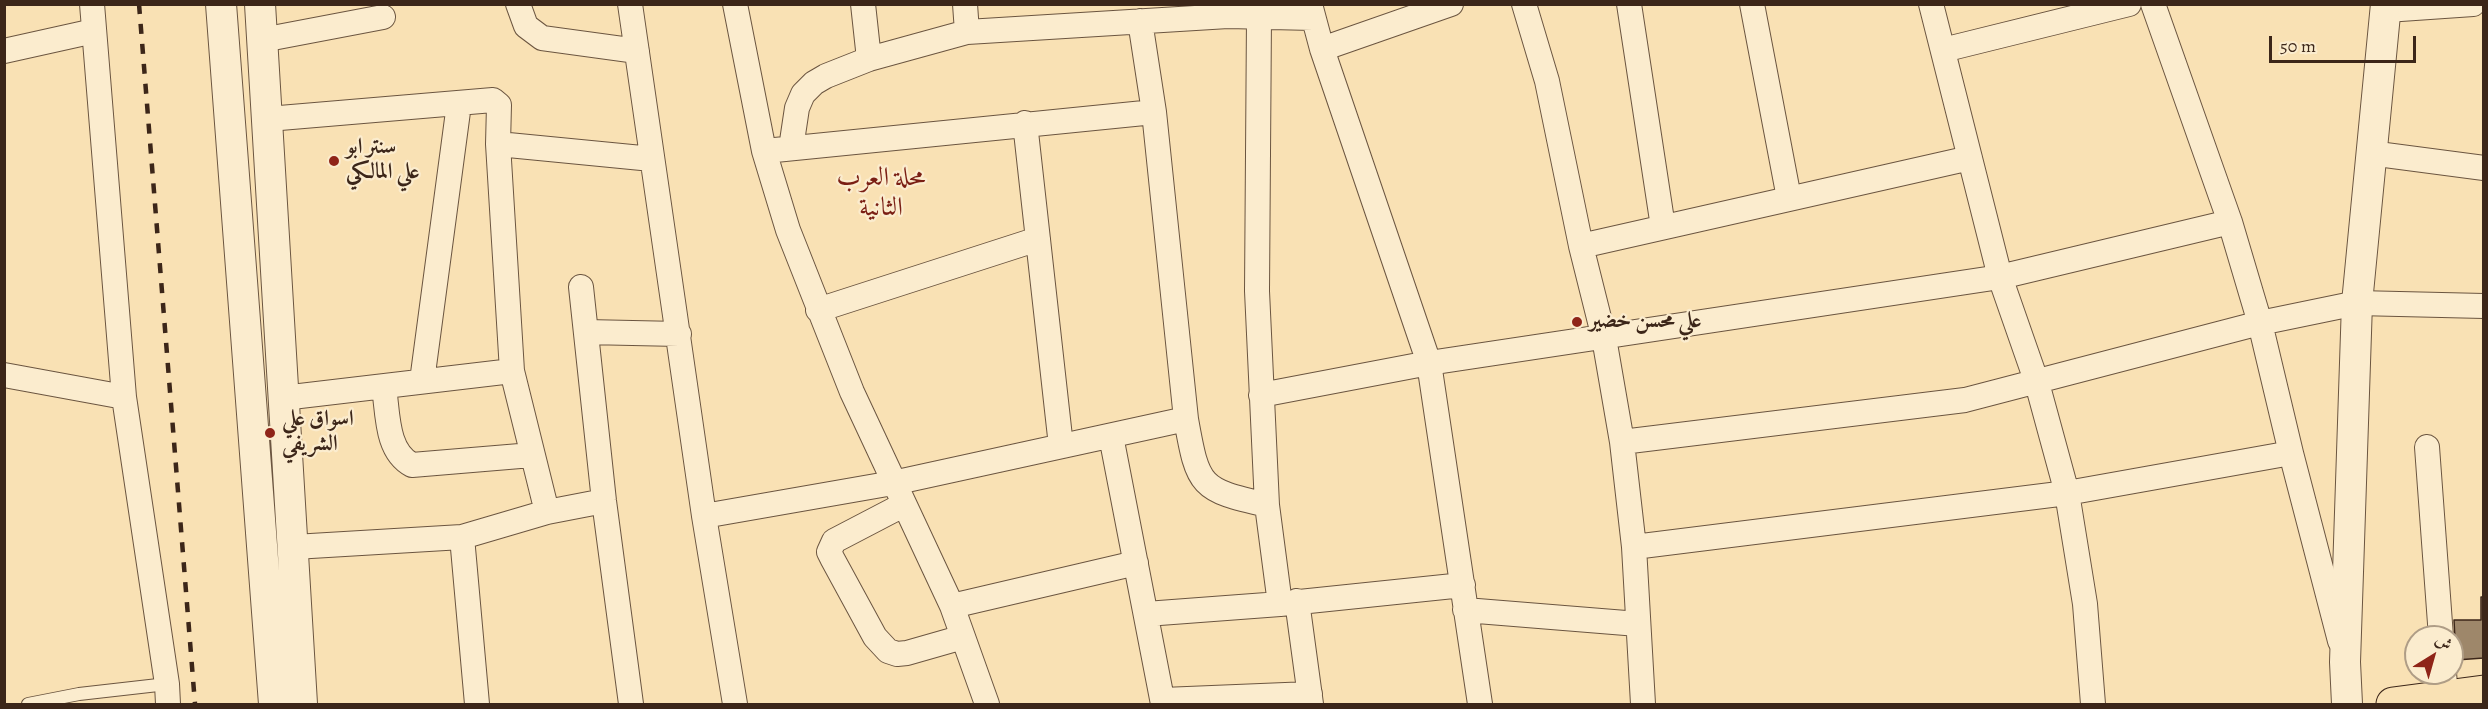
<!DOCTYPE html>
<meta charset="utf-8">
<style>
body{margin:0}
#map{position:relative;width:2488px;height:709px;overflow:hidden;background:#f9e1b4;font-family:Alegreya,Amiri,serif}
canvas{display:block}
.frame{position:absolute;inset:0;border:6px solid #3c2619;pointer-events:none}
.north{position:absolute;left:2404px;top:625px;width:60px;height:60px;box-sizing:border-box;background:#fbecce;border:2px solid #af9d86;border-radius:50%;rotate:37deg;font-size:16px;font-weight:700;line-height:24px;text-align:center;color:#3c2619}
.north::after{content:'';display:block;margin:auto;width:21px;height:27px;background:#8f2418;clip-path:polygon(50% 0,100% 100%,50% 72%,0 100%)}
.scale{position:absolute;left:2269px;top:36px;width:147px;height:27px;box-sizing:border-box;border:3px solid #3c2619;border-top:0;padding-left:8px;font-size:18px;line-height:21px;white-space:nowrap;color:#3c2619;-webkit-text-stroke:4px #fbecce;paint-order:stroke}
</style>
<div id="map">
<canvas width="2488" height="709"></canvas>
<div class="frame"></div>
<div class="north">ش</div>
<div class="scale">50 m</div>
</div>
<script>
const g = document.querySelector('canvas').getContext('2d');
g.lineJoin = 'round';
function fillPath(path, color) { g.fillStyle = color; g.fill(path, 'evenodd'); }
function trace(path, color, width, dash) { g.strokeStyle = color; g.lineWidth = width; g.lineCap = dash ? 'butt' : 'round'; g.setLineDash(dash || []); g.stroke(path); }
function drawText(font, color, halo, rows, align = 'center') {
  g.font = font + ' Alegreya,Amiri,serif'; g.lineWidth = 4.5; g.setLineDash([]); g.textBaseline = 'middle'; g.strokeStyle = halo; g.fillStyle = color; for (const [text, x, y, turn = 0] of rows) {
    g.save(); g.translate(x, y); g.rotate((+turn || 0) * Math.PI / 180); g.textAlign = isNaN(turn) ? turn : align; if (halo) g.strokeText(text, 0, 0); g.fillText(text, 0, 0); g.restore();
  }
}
const building = new Path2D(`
 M2481 597H2484V658L2456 660 2454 620H2481Z`);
const service = new Path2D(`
 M28 704 79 694 167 684`);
const minor = new Path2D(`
 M92 4 124 397 167 684 168 704
 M518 4 526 26 542 38 637 51
 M630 4 704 516 735 704
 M735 4 764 151 788 230 852 392 952 606 987 704
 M863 4 869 59
 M965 4 967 32
 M1310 4 1322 49 1429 363 1480 704
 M1524 4 1547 81 1581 246 1604 338 1622 442 1634 547 1643 704
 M1629 4 1663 227
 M1752 4 1789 198
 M1931 4 2000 277 2037 383 2067 493 2085 604 2093 704
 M2153 4 2230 222 2260 323 2291 453 2340 641
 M2386 10 2473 4
 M1259 17 1257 291 1267 505 1280 604
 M1140 21 1154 112 1186 419C1198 487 1200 490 1267 505
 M262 40 383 17
 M1322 49 1451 4
 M1943 50 2129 4
 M4 51 94 31
 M268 119 493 100 499 105 498 144 512 371 547 512
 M1025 123 1061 446
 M498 144 652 159
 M791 148 797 108 803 94 814 83 826 76 869 59 967 32 1228 16 1313 18
 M775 150 1154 112
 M2370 153 2484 168
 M1581 246 1970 158
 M581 287 604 501 631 704
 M818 310 1038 239
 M586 332 679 334
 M4 375 124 397
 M422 381 459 104
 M384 387C388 414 386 451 412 465L532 455
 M1261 395 1429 363 2000 277 2230 222
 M283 398 512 371
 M1111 436 1163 704
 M1622 442 1965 400 2260 323 2357 303 2484 306
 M2427 447 2441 637
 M903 505 834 541 829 552 832 558 875 637 888 651 897 654 907 653 963 637
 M704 516 893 483 1186 419
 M462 537 477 704
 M294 547 462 537 547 512 604 501
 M1634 547 2067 493 2291 453
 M1297 601 1311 704
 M952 606 1136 563
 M1465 610 1638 624
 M1146 614 1280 604 1463 585
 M2444 673 2446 696
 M1163 700 1310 694`);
const tertiary = new Path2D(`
 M221 4 274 704
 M260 4 302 704
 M2347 704 2345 662 2357 303 2386 4`);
const primary = new Path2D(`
 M2393 704 2484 692`);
const rail = new Path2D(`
 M139 4 195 704`);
const markers = [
 [334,161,6,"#8f2418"],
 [1577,322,6,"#8f2418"],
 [270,433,6,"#8f2418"]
];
const poiNames = [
 ["سنتر ابو",346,148],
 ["علي المالكي",346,173],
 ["علي محسن خضير",1589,322],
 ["اسواق علي",282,420],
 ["الشريفي",282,445]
];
const quarterNames = [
 ["محلة العرب",881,179],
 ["الثانية",881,209]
];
fillPath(building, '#9e876a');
trace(building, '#3c2619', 1.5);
trace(service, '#6b5540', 14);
trace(minor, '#6b5540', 26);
trace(tertiary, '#6b5540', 32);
trace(primary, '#3c2619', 35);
trace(service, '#fbecce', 12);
trace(minor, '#fbecce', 24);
trace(tertiary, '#fbecce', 30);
trace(primary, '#f9e1b4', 33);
trace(rail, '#3c2619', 4.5, [10, 10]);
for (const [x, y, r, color] of markers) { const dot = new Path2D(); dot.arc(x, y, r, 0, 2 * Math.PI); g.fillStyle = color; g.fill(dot); trace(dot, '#fbecce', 2); }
drawText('bold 22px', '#3c2619', '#fbecce', poiNames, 'left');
drawText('26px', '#7a1f14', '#fbecce', quarterNames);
</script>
